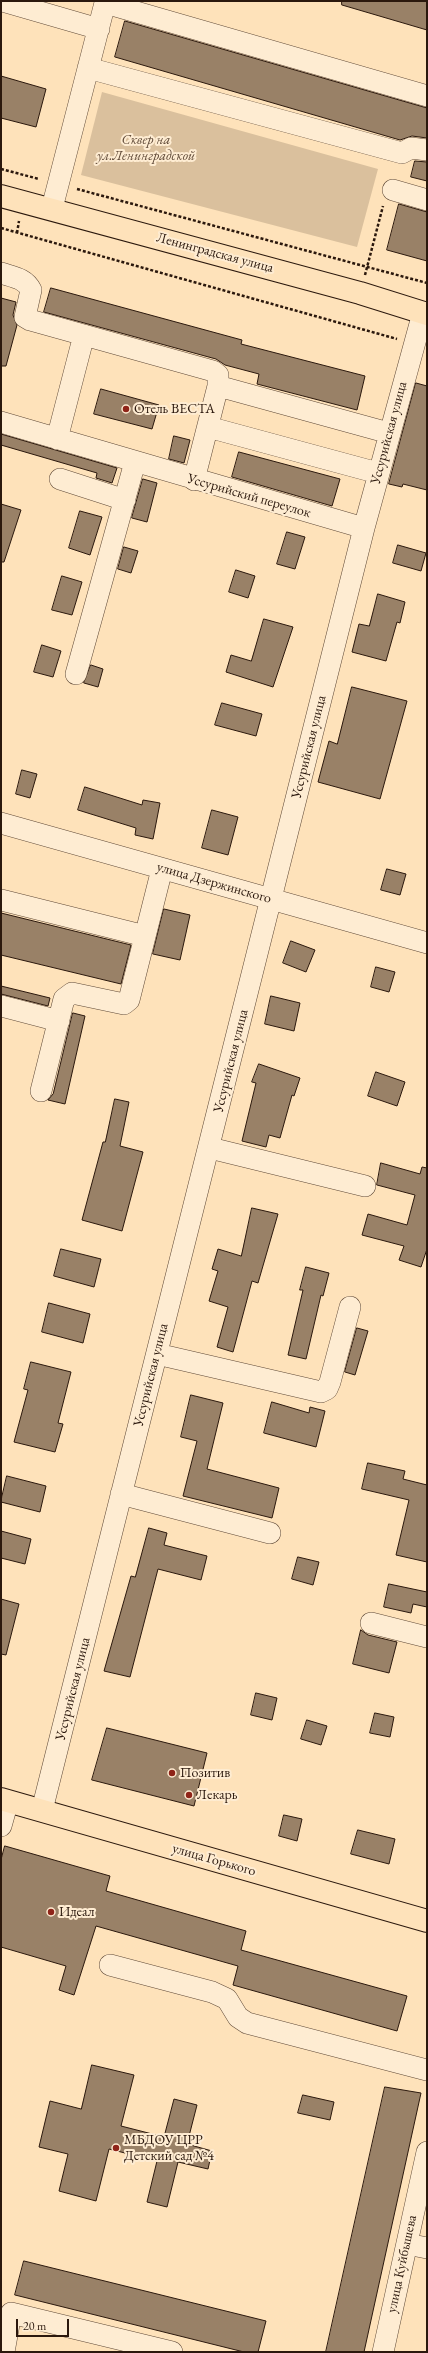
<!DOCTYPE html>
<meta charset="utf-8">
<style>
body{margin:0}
#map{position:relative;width:428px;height:2353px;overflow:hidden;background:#fee2ba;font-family:"EB Garamond",serif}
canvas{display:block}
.frame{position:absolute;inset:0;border:2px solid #2b180d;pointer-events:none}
.scale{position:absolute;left:16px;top:2319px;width:53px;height:18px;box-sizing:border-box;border:2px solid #2b180d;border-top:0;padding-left:5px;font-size:12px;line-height:14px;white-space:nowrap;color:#2b180d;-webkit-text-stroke:3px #feecd2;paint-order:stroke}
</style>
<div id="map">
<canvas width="428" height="2353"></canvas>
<div class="frame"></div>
<div class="scale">20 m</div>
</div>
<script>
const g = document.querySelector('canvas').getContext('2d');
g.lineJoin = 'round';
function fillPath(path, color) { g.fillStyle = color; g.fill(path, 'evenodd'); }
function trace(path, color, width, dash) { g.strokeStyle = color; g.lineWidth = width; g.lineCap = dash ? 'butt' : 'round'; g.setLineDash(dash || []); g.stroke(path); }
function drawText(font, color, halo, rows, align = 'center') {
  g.font = font + ' "EB Garamond",serif'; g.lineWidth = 4; g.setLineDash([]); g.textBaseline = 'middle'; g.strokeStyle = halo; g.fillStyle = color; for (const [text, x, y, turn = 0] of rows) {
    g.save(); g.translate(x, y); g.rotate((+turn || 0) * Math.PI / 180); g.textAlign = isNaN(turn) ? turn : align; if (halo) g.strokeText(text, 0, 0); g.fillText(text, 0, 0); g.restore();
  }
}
const green = new Path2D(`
 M102 92 378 169 357 247 81 175Z`);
const building = new Path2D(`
 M342 1H427V30L342 5Z
 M125 21 427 108V138L412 136 400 140 115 57Z
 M1 76 46 89 36 127 1 118Z
 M415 161 427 162V181L411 177Z
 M399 204 427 212V261L387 250Z
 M51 288 242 340 241 344 365 376 357 410 257 384 259 374 225 365 216 359 44 312Z
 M1 298 16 302 13 315 17 325 6 366H1Z
 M416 383 427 386V490L403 484 402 487 389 484Z
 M101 389 159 405 152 429 94 414Z
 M1 434 117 468 112 483 96 478 97 473 1 445Z
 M174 436 190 440 184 463 169 459Z
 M239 452 340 479 332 506 232 477Z
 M143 479 157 483 147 522 132 518Z
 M1 504 21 510 4 562H1Z
 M80 511 102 517 90 555 69 548Z
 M287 532 305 537 295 569 277 564Z
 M398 545 426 553 421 571 393 563Z
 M124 547 138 551 131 573 118 569Z
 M236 570 255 576 248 598 229 592Z
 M62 576 82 582 72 615 52 610Z
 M378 594 405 602 400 623 397 622 386 661 352 652 359 624 369 626Z
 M264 619 293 627 273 687 226 672 231 655 251 661Z
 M42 645 61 651 53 677 34 672Z
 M91 665 103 669 98 687 84 683Z
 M352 687 407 701 380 799 318 782 329 741 337 744Z
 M222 703 262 714 256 736 215 725Z
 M22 770 37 774 30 798 16 794Z
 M85 787 142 805 143 800 160 803 153 839 135 835 136 828 78 810Z
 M212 810 238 817 228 855 202 848Z
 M387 869 406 874 400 895 381 890Z
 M164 909 190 915 180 960 153 954Z
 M1 913 131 945 121 984 1 955Z
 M291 941 315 950 306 972 283 963Z
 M376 967 395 972 389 992 371 987Z
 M1 986 50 998 48 1006 1 994Z
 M271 996 300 1003 294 1031 265 1024Z
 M73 1013 85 1016 65 1104 48 1100 53 1094Z
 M259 1064 300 1078 294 1096 292 1095 280 1138 269 1135 266 1147 242 1141 256 1083 252 1082Z
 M376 1072 405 1082 397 1106 368 1096Z
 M115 1099 129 1102 120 1146 143 1152 122 1231 82 1220 103 1142H105Z
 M381 1163 420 1174 422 1167 427 1168V1249L421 1267 399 1260 404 1246 362 1235 368 1214 407 1225 415 1195 377 1185Z
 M252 1208 278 1214 258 1283 252 1281 233 1352 217 1347 228 1307 209 1301 218 1271 212 1269 218 1249 241 1256Z
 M61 1249 101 1259 94 1287 54 1276Z
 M306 1267 329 1273 323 1296 321 1295 306 1359 288 1355 303 1290H300Z
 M49 1303 90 1314 83 1343 42 1332Z
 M357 1328 368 1331 355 1375 345 1372Z
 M31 1362 71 1372 58 1423 63 1424 55 1452 14 1442 28 1390 24 1389Z
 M191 1395 223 1403 207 1469 279 1488 272 1518 183 1496 197 1441 181 1437Z
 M272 1402 309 1413 310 1407 325 1411 316 1447 264 1433Z
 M368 1463 405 1471 403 1479 427 1485V1562L396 1555 409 1500 362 1489Z
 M7 1476 46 1486 40 1512 1 1502Z
 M149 1528 167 1533 164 1545 207 1556 201 1580 158 1569 130 1677 104 1671 131 1576 135 1577Z
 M1 1531 31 1539 25 1564 1 1558Z
 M298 1557 319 1562 313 1585 292 1579Z
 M389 1584 427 1592V1607L413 1604 411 1613 384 1607Z
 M1 1599 19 1604 6 1655 1 1654Z
 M361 1630 368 1635 397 1642 389 1673 353 1664Z
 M256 1693 277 1698 272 1720 251 1715Z
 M375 1713 394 1717 390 1737 370 1733Z
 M307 1720 327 1726 321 1745 301 1739Z
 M107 1728 207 1753 194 1806 92 1780Z
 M284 1815 302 1819 297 1841 279 1836Z
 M358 1830 395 1839 389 1864 351 1854Z
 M5 1846 110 1876 106 1891 246 1931 241 1950 407 1996 397 2031 233 1985 238 1966 96 1926 74 1995 59 1990 66 1966 1 1947V1860Z
 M92 2065 134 2075 121 2126 164 2137 174 2099 197 2105 187 2144 212 2151 208 2169 178 2162 167 2207 147 2202 157 2161 109 2149 96 2201 59 2191 68 2154 39 2147 50 2101 81 2109Z
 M385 2087 421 2093 364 2352H326Z
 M303 2095 334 2102 330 2120 298 2113Z
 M24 2261 266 2321 258 2352H244L15 2295Z`);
const path = new Path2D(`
 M1 169 39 179
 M77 189 427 283
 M1 228 397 339
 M17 233 19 221
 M365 275 383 206`);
const minor = new Path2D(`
 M2 1 99 29
 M106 1 105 3 427 96
 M88 68 402 153 411 148 427 150
 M393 190 427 200
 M52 208 105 3
 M1 273C13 277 25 278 31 290L25 317 30 320 213 371 218 375V386L194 480
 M218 386 389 433
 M1 422 364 528
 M208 427 378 473
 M57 439 84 335
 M60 479 125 500
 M76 674 135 462
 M1 823 427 943
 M1 900 145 936
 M1 1006 59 1021
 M41 1091 64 999 72 993 124 1004 129 1000 162 869
 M210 1148 365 1186
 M157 1354 321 1392 327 1389 330 1382 350 1307
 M121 1494 270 1533
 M371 1623 427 1637
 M42 1810 364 528 423 313
 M1 1826 8 1801
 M110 1965 212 1992 227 1999 238 2017 247 2023 427 2070
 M407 2244 427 2248
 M4 2352 11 2313 172 2352
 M383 2352 427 2152`);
const major = new Path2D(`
 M1 1799 427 1921`);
const highway = new Path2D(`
 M1 196 360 293 427 314`);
const markers = [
 [126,409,4,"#8f2418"],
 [172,1773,4,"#8f2418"],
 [189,1795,4,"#8f2418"],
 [51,1912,4,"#8f2418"],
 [116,2148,4,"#8f2418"]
];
const parkNames = [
 ["Сквер на",146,140],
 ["ул.Ленинградской",146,156]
];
const streetNames = [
 ["Ленинградская улица",215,253,15],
 ["Уссурийская улица",389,433,-75],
 ["Уссурийский переулок",249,496,16],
 ["Уссурийская улица",309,747,-76],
 ["улица Дзержинского",214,883,16],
 ["Уссурийская улица",231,1061,-76],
 ["Уссурийская улица",151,1375,-76],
 ["Уссурийская улица",73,1689,-76],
 ["улица Горького",214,1860,16],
 ["улица Куйбышева",402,2264,-78]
];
const poiNames = [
 ["Отель ВЕСТА",134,409],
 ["Позитив",180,1773],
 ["Лекарь",197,1795],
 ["Идеал",59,1912],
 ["МБДОУ ЦРР",124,2140],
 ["Детский сад №4",124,2156]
];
fillPath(green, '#dac09d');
fillPath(building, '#998167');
trace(building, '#2b180d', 1);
trace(minor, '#604a38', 22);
trace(major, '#2b180d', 24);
trace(highway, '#2b180d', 24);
trace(path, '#2b180d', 2.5, [3, 2]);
trace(minor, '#feecd2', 21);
trace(major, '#fee2ba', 22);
trace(highway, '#fee2ba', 22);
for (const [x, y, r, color] of markers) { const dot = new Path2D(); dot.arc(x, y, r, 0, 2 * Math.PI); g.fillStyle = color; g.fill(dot); trace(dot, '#feecd2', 1.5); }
drawText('italic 14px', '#604a38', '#feecd2', parkNames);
drawText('14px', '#2b180d', '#feecd2', streetNames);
drawText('14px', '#2b180d', '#feecd2', poiNames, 'left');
</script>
